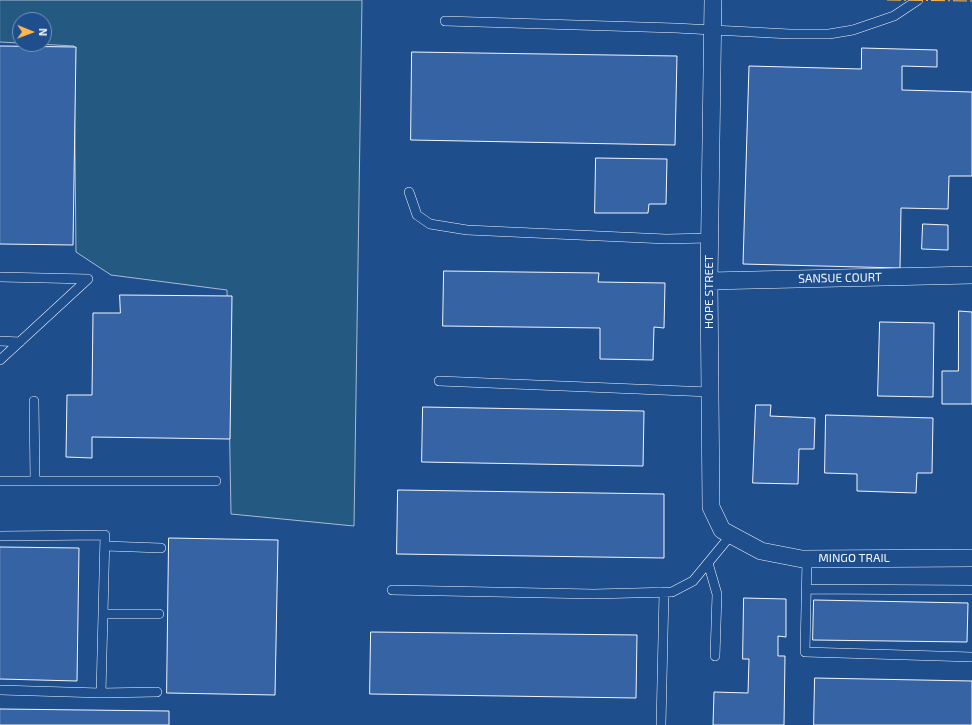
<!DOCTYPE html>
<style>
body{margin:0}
#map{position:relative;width:972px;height:725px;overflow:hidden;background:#1f4e8c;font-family:"Exo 2",sans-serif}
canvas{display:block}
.north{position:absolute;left:12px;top:12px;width:40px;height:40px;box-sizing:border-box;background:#1f4e8c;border:1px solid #7391ba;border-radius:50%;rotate:91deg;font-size:11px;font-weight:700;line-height:16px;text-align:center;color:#f2f6ff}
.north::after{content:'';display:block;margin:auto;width:14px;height:18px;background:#ffb74d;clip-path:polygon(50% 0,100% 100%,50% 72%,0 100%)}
</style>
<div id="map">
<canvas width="972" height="725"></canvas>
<div class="north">N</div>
</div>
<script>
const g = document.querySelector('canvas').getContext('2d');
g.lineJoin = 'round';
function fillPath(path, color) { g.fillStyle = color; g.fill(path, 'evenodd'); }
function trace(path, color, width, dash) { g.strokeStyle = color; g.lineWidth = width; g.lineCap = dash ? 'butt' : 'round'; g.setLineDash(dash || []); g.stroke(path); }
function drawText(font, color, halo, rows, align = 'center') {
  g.font = font + ' "Exo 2",sans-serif'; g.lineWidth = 3; g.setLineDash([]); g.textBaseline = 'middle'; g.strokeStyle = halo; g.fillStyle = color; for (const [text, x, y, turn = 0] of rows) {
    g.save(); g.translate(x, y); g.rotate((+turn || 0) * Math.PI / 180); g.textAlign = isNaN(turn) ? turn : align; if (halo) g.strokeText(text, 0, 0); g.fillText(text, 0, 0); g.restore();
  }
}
const green = new Path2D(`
 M0 0H362L354 526 231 514 227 290 111 275 76 252 74 46 37 44H44V20H20V43L0 42Z`);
const building = new Path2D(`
 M0 46 76 47 73 245 0 244Z
 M862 48 937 50V67L902 66V90L972 92V176H949L948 209 901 208 900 268 743 264 749 66 861 69Z
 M412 52 677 56 675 145 411 140Z
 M596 158 667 159 666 204H649L648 213H595Z
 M923 224 948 225V250L922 249Z
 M444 271 599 273 598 282 665 283 664 328 654 327 653 360 600 359V328L443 326Z
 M120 295 232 296 230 439 92 437V458L66 457 67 395H92L93 313H120Z
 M959 311 972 312V404H942V371H958Z
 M880 322 934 323 933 397 878 396Z
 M756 405H771L770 416 815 418 814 449H799L798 484 753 483Z
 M423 407 644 411 643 466 422 462Z
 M826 415 933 418 932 473H917L916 493 857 491V474L825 473Z
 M398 490 664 494V558L397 554Z
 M169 538 278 540 275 695 167 693Z
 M0 547 79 548 77 681 0 679Z
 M744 598 786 599V637L778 636V656H785L784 725H713L714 692 748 693 749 659H743Z
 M814 600 968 603 967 642 813 640Z
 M371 632 637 635 636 698 370 694Z
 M815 678 972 681V725H814Z
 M0 709 169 711V725H0Z`);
const service = new Path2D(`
 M445 21 675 28 790 34H829L853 30 894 16 918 0
 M409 192 417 215 430 224 467 230 666 239 710 238
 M0 277 88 279 0 360
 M0 341 20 342
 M439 381 710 392
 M0 481H35L34 401
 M35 481H216
 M0 536 105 535 101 693 0 690
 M105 546 161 548
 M807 559 805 652 972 657
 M708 563 717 594 715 656
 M806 589 972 590
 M392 590 594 594 672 592 693 581 731 535
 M103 614H159
 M101 693 157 692
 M661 725 664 592`);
const minor = new Path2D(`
 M713 0 709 281 711 507 722 530 761 551 802 559 972 558
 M709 281 972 275`);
const power = new Path2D(`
 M887 0 972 1`);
const streetNames = [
 ["SANSUE COURT",840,278,-1],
 ["HOPE STREET",709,292,-90],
 ["MINGO TRAIL",854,558]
];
fillPath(green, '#245a82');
trace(green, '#a8bbd7', 1);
fillPath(building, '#3563a3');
trace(building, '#f2f6ff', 1);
trace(service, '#f2f6ff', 10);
trace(minor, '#f2f6ff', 18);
trace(service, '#1f4e8c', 9);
trace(minor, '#1f4e8c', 17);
trace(power, '#ffb74d', 1, [14, 3, 2, 3]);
drawText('12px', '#f2f6ff', '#1f4e8c', streetNames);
</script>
